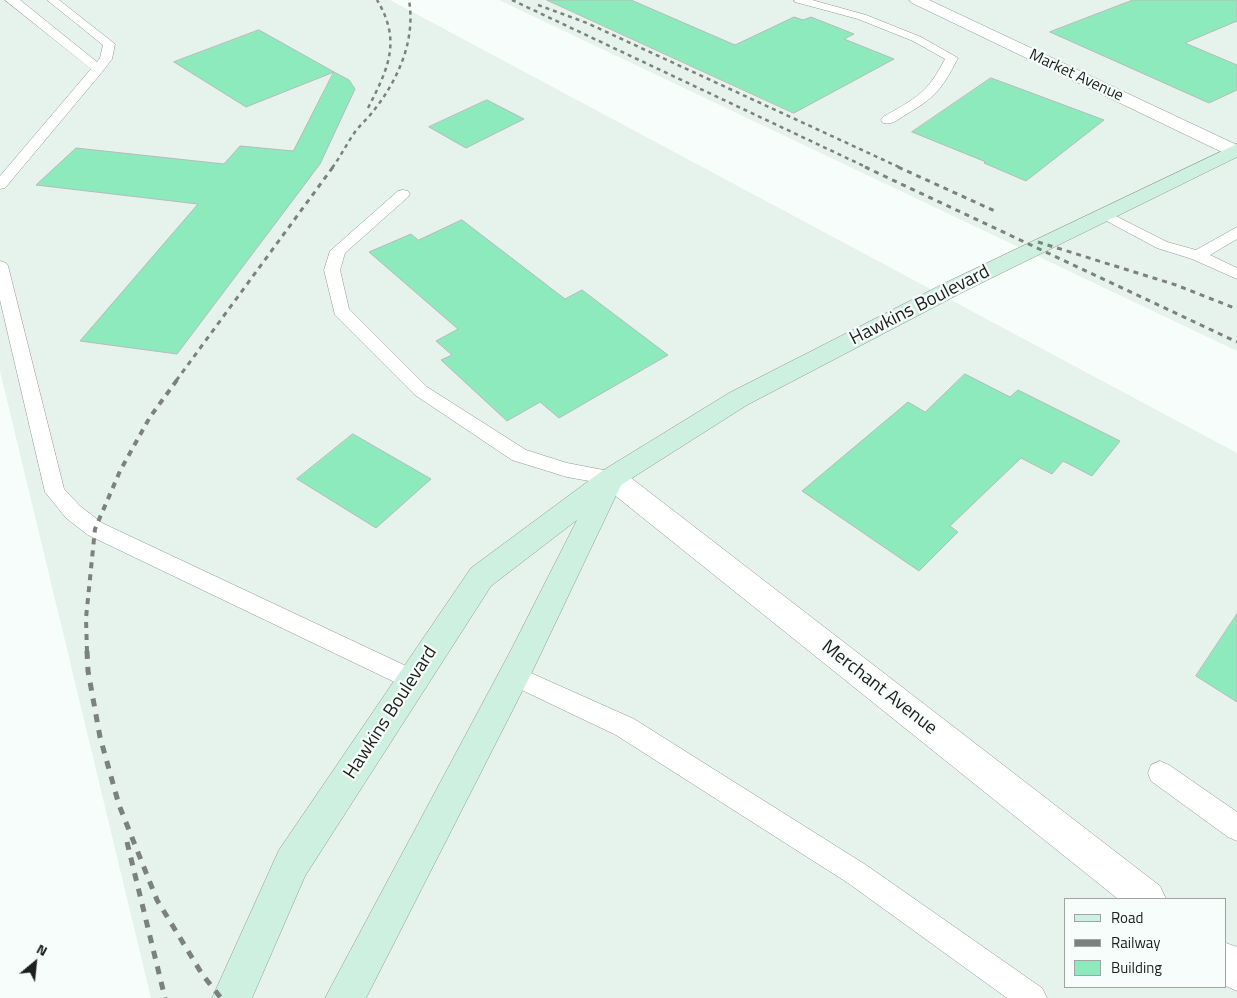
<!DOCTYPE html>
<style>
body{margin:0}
#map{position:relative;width:1237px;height:998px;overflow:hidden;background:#f7fdfa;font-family:"Titillium Web",sans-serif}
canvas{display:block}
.legend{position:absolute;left:1064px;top:898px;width:162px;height:90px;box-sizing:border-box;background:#f7fdfa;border:1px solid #a0a4a2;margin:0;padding:6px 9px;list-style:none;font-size:15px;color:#1d1f1e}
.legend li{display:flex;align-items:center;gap:10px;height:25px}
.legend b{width:25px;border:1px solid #a0a4a2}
.north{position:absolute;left:10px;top:938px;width:50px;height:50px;-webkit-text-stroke:4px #f7fdfa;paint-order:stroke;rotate:28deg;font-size:14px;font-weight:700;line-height:20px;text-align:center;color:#1d1f1e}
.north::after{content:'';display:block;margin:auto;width:18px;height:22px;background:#1d1f1e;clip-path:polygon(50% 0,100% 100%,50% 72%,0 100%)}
</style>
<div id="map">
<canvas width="1237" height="998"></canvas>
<ul class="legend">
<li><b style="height:6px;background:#cdf0e1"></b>Road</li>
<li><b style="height:6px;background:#7c807e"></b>Railway</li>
<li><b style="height:14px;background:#8ceabd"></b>Building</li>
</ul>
<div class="north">N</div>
</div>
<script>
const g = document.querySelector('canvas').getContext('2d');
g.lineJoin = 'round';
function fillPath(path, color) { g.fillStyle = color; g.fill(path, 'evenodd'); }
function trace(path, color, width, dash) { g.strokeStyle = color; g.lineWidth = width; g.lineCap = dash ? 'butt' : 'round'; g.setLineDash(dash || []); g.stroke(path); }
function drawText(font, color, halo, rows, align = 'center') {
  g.font = font + ' "Titillium Web",sans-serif'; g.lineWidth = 4.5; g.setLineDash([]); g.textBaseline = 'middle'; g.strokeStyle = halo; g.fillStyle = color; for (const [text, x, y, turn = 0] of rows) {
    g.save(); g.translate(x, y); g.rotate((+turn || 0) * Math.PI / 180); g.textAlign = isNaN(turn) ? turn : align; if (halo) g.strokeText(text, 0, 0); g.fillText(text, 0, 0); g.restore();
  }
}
const built = new Path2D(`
 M0 0H390L1237 453V998H151L0 371ZM1066 899H1226V987H1066Z
 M499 0H1237V351Z`);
const building = new Path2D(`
 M547 0H631L735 45 794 17 803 20 811 17 854 34 844 39 894 59 794 113Z
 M1133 0H1237V21L1185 43 1237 65V90L1209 103 1050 32Z
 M259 30 334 72 246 107 174 62Z
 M334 72 349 80 355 89 320 164 177 354 80 341 198 204 36 185 76 148 224 164 240 146 293 151Z
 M991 78 1029 92 1104 120 1026 181 984 163 986 162 912 132Z
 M487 100 524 119 466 148 429 127Z
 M462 220 565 299 582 290 668 355 559 418 540 402 507 421 441 360 452 355 436 341 458 329 369 252 411 234 418 240Z
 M965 374 1010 397 1018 390 1120 441 1092 476 1063 461 1052 474 1021 458 950 526 958 532 919 571 802 491 908 402 925 412Z
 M353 434 431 479 376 528 297 479Z
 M1237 614V702L1196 676Z`);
const service = new Path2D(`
 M5 0H20L97 62 100 58 103 45 47 0H59L115 44 112 59 102 72 5 188 0 189V176L91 69Z
 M794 0H812L866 15 921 37 958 58C942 89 935 98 905 115 898 120 892 125 883 123L881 120 883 117C916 98 927 94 945 59L913 41 858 19 795 2Z
 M403 190 408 191 410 194 408 197 345 253 340 270 349 309 427 387 526 450 567 463 619 473 622 478 619 483 612 485 567 477 512 460 415 395 335 315 324 270 330 251 398 191Z
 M1106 211 1167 242 1196 250 1237 227V239L1210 255 1237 268V279L1192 259 1157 248 1101 218 1099 215 1101 212Z
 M0 261 6 263 8 266 64 489 80 506 102 523 421 673 425 680 421 687 413 690 405 687 88 535 66 518 45 492 0 300Z
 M513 665 634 719 866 865 1042 988 1047 998H1007L848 883 616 735 505 682 501 675 505 668Z
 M1160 761 1169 765 1237 812V841L1228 837 1151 781 1148 773 1151 765Z`);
const minor = new Path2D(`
 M909 0H929L1237 145V156L1228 155 912 3Z
 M612 468 622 471 1160 886 1166 899H1118L602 485 599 478 602 471Z
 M1226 943 1237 947V991L1226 986Z`);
const secondary = new Path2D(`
 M1237 144V157L961 293 747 405 621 485 532 672 366 998H325L510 652 577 520 491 586 305 876 252 998H212L279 850 471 568 602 471 729 393 945 283Z`);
const railFar3 = new Path2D(`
 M512 0 868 168
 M538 5 587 23 901 168
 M368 108C388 69 402 41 377 0
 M332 168C341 156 347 143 355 132 360 125 366 120 371 114 397 82 416 42 409 0`);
const railFar2 = new Path2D(`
 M865 167 1237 342
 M898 167 997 212
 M1038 242 1176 285 1237 309
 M176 381 333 167`);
const railFar1 = new Path2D(`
 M87 652 86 618 95 529 120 471 150 417 177 380`);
const rail = new Path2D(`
 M87 651 88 671 100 737 119 805 157 900 202 974 221 998
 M127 842 165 998`);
const farStreetnames = [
 ["Market Avenue",1076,76,25]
];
const streetNames = [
 ["Hawkins Boulevard",920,306,-27],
 ["Merchant Avenue",879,688,38],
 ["Hawkins Boulevard",391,713,-57]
];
fillPath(built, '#e5f3ec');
fillPath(building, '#8ceabd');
trace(building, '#b6bcb9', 1);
trace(service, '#959a97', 1);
trace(minor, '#959a97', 1);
trace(secondary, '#959a97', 1);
fillPath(service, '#fff');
fillPath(minor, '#fff');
fillPath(secondary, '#cdf0e1');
trace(railFar3, '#7c807e', 2.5, [4, 4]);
trace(railFar2, '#7c807e', 3, [5, 5]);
trace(railFar1, '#7c807e', 4, [6, 6]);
trace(rail, '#7c807e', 5, [8, 8]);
drawText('16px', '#1d1f1e', '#f7fdfa', farStreetnames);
drawText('19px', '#1d1f1e', '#f7fdfa', streetNames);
</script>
